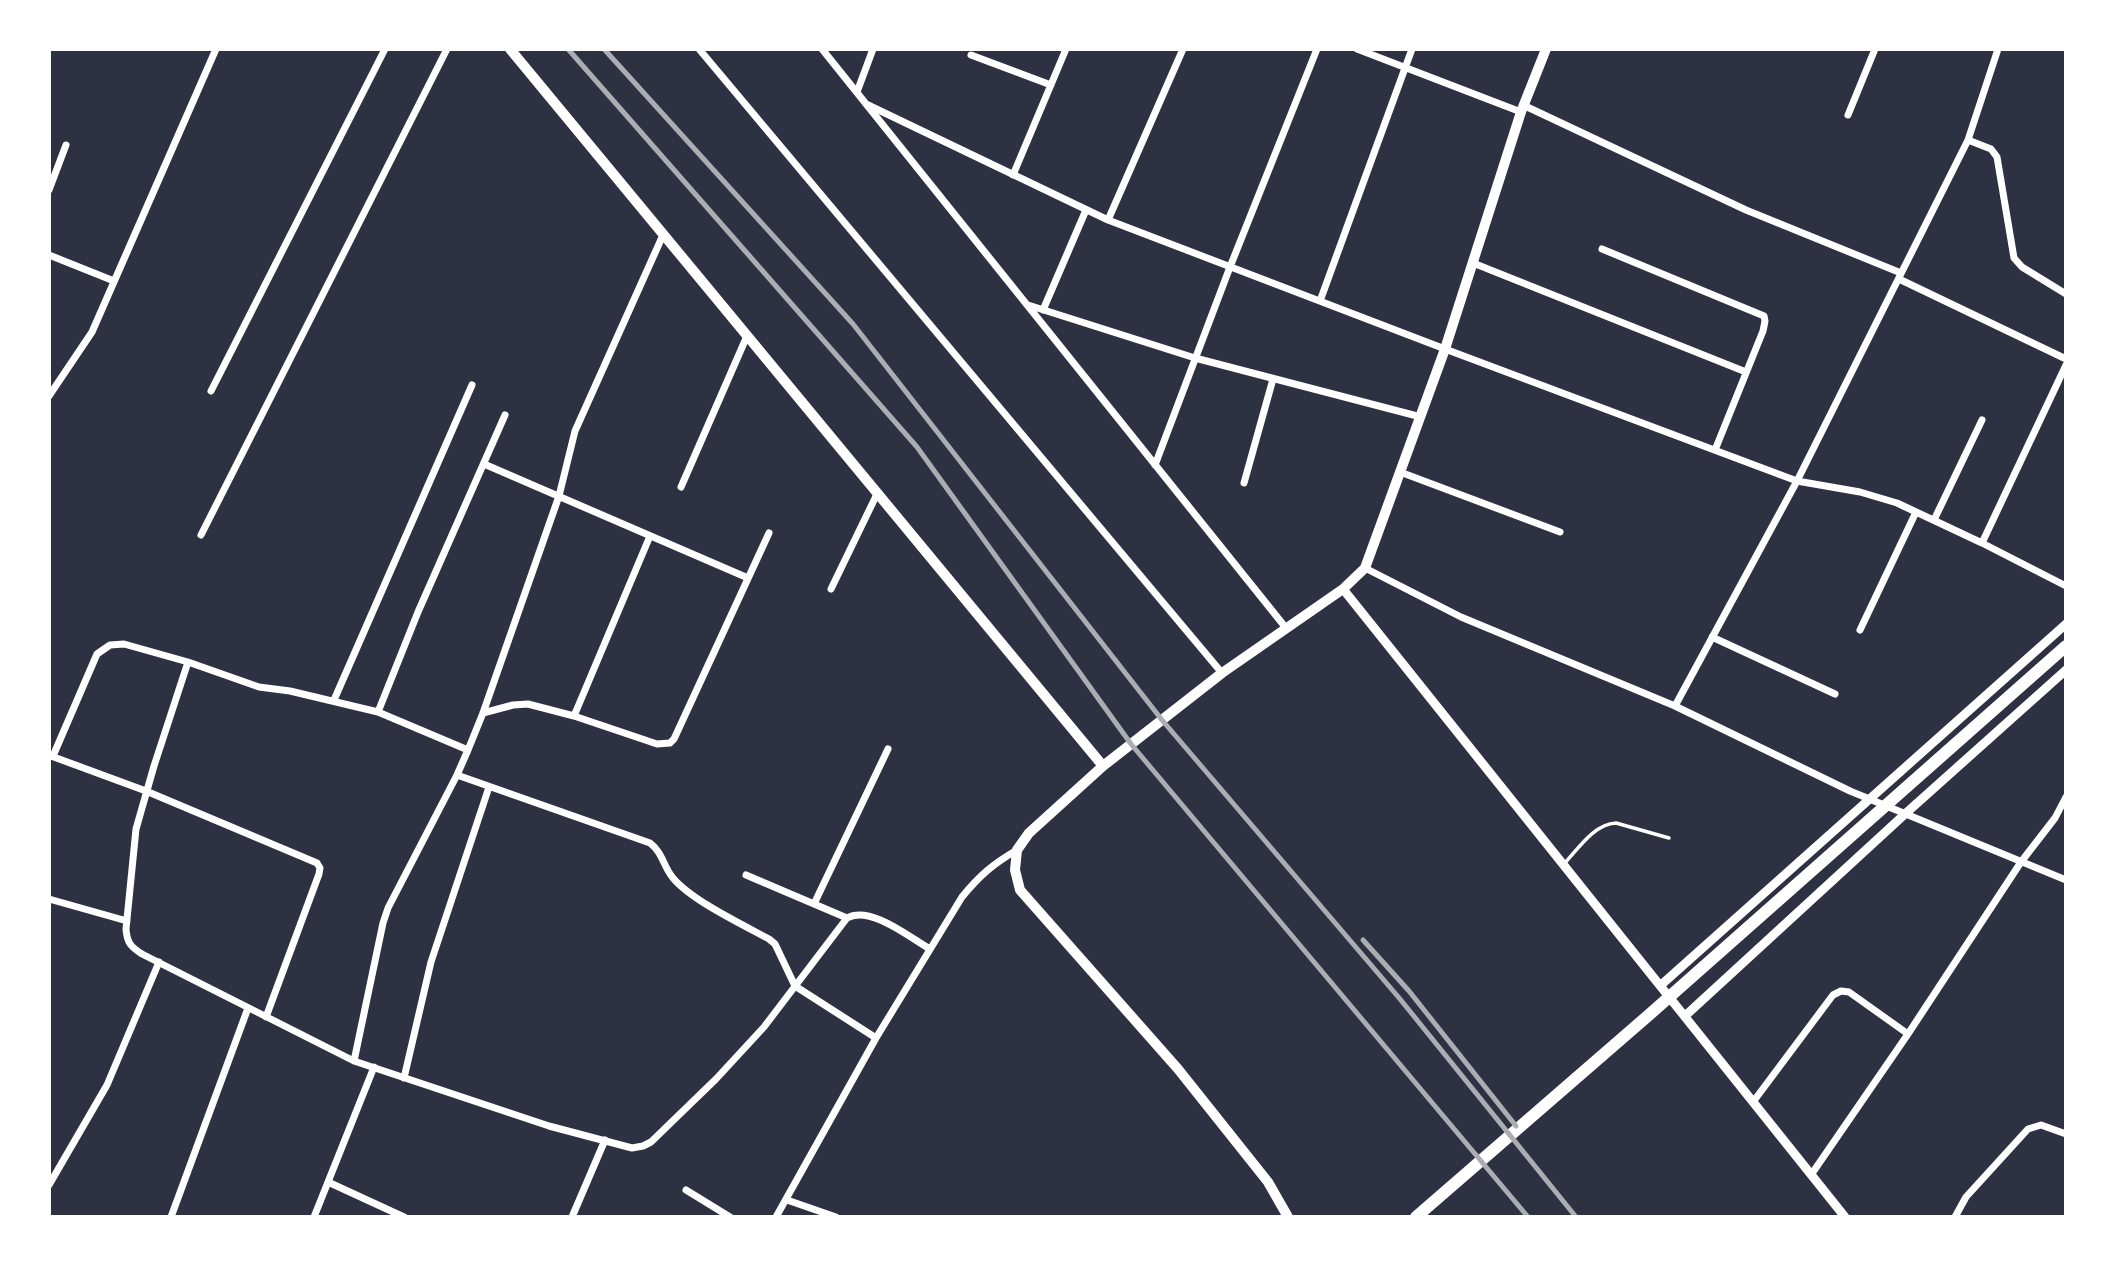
<!DOCTYPE html>
<style>
body{margin:0}
#map{position:relative;width:2115px;height:1266px;overflow:hidden;background:#2d3142;font-family:"Noto Serif",serif}
canvas{display:block}
.frame{position:absolute;inset:0;border:51px solid #fff;pointer-events:none}
</style>
<div id="map">
<canvas width="2115" height="1266"></canvas>
<div class="frame"></div>
</div>
<script>
const g = document.querySelector('canvas').getContext('2d');
g.lineJoin = 'round';
function trace(path, color, width, dash) { g.strokeStyle = color; g.lineWidth = width; g.lineCap = dash ? 'butt' : 'round'; g.setLineDash(dash || []); g.stroke(path); }
const service = new Path2D(`
 M1564 864C1578 849 1594 824 1616 823L1669 838`);
const minor = new Path2D(`
 M699 49 1222 673
 M822 49 1286 628
 M1357 49 1521 112
 M971 55 1051 85
 M857 92 873 49
 M866 104 1108 220 1445 349 1797 481 1860 492 1897 503 1982 543 2066 586
 M1523 105 1746 210 1901 273
 M1848 115 1875 49
 M1968 140 1991 149 1997 157 2014 258 2022 267 2066 294
 M1013 175 1066 49
 M49 190 66 145
 M1108 220 1183 49
 M1602 249 1764 316 1765 321 1763 331 1715 450
 M49 255 114 281
 M1473 263 1746 372
 M1899 279 2066 359
 M1320 301 1412 49
 M1028 305 1195 358 1421 417
 M1043 310 1086 210
 M211 391 385 49
 M49 396 92 332 216 49
 M484 464 748 578
 M1155 465 1230 267 1317 49
 M1400 472 1560 532
 M1244 483 1273 379
 M681 487 747 336
 M1934 520 1982 420
 M201 535 447 49
 M1982 543 2066 365
 M1365 568 1461 617 1675 706 1850 791 2066 880
 M831 589 877 494
 M1860 630 1916 512
 M1712 637 1835 694
 M188 662 154 766 136 829 126 929C127 943 131 947 142 954L354 1061 549 1126 632 1148 643 1146 651 1142 716 1079 764 1027 847 918C870 905 909 937 930 949
 M334 700 472 385
 M1675 706 1797 481 1968 140 1998 49
 M378 712 418 612 505 415
 M483 713 513 705 528 704 574 716 657 744 670 743 674 739 769 533
 M574 716 650 536
 M51 756 146 791 317 863 320 868 319 874 266 1017
 M53 756 97 654 110 645 124 644 188 662 259 687 290 691 378 712 468 750
 M457 775 650 843C663 853 663 866 673 878 691 900 743 925 769 939L775 944 795 986 876 1038
 M746 875 847 918
 M49 899 127 921
 M814 904 888 749
 M354 1061 383 923 388 908 457 775 468 750 483 713 559 496 575 431 663 235
 M404 1078 431 962 489 787
 M1753 1102 1833 995 1841 991 1849 992 1908 1034
 M1811 1175 1908 1034 2021 862 2055 818 2066 797
 M328 1182 404 1217
 M49 1185 107 1085 159 962
 M686 1190 730 1217
 M787 1200 836 1217
 M171 1217 248 1008
 M314 1217 374 1067
 M572 1217 605 1140
 M776 1217 876 1038 962 897C980 875 993 864 1017 850
 M1955 1217 1966 1197 2028 1129 2041 1125 2066 1134`);
const tertiary = new Path2D(`
 M1343 589 1845 1217
 M1661 985 2066 624
 M1685 1016 1905 814 2066 670`);
const secondary = new Path2D(`
 M510 49 1103 766
 M1288 1217 1268 1182 1178 1069 1020 890 1015 870 1017 850 1029 833 1103 766 1222 673 1343 589 1365 568 1445 349 1521 112 1546 49`);
const primary = new Path2D(`
 M1416 1217 1650 1014 2066 646`);
const rail = new Path2D(`
 M568 49 917 447 1131 744 1528 1217
 M604 49 853 324 1162 720 1400 999 1576 1217
 M1363 940 1409 991 1516 1126`);
trace(service, '#fff', 3.5);
trace(minor, '#fff', 7);
trace(tertiary, '#fff', 9);
trace(secondary, '#fff', 10);
trace(primary, '#fff', 12);
trace(rail, '#abadb3', 5);
</script>
